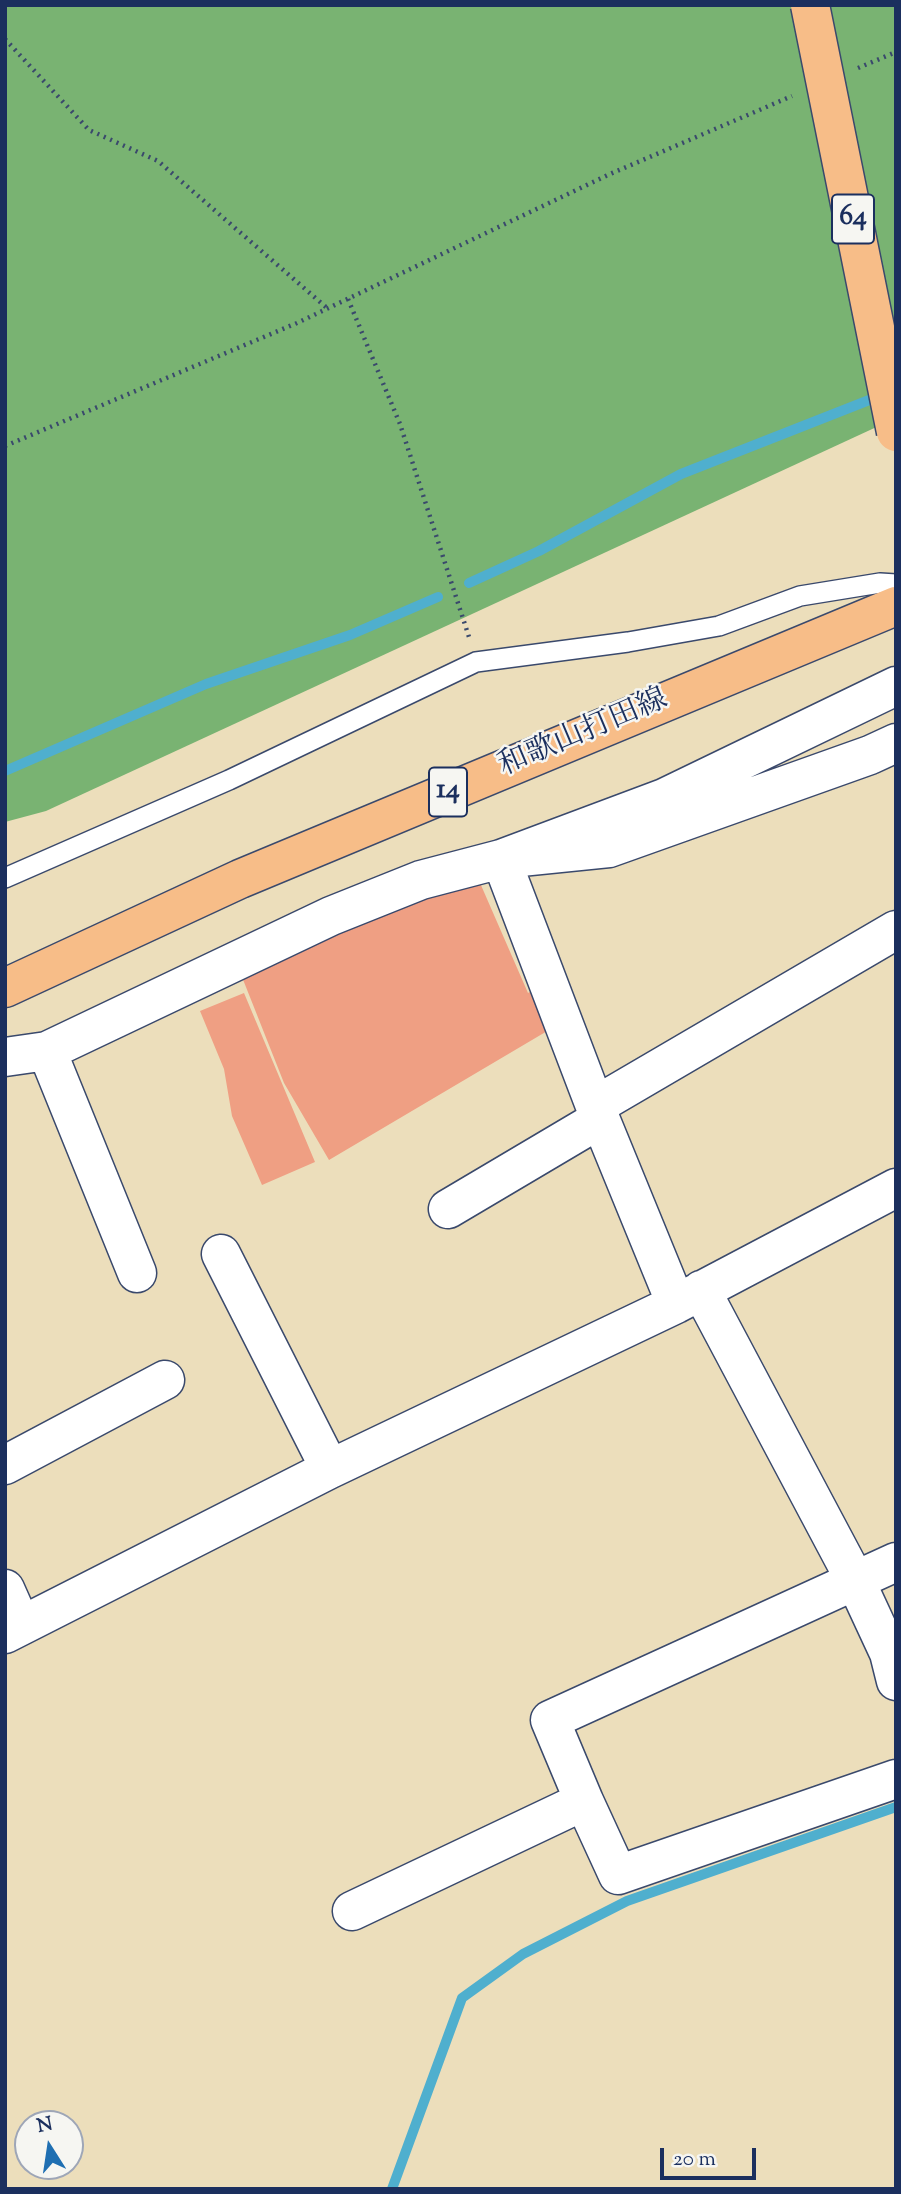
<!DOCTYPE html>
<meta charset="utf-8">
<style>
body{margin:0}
#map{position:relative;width:901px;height:2194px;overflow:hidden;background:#ecdebb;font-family:"Sorts Mill Goudy",serif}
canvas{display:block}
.frame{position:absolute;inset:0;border:7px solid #1b2f5e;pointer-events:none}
.north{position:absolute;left:14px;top:2110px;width:70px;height:70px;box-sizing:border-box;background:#f6f6f2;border:2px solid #9ea6b7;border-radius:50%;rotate:348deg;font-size:19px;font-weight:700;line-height:28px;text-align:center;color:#1b2f5e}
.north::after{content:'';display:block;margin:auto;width:24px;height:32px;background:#1f6fb2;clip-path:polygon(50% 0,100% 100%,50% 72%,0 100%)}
.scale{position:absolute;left:660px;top:2148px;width:96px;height:32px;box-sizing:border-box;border:4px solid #1b2f5e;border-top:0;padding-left:9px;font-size:21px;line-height:24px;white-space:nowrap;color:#1b2f5e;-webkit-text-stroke:5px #f6f6f2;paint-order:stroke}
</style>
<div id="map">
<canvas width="901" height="2194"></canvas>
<div class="frame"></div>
<div class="north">N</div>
<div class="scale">20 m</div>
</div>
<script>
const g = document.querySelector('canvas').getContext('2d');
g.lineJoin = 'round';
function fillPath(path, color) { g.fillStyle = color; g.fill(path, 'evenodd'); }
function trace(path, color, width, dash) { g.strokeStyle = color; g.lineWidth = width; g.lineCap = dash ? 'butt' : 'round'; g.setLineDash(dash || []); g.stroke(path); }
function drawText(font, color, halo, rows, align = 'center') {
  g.font = font + ' "Sorts Mill Goudy","Noto Serif JP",serif'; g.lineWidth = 5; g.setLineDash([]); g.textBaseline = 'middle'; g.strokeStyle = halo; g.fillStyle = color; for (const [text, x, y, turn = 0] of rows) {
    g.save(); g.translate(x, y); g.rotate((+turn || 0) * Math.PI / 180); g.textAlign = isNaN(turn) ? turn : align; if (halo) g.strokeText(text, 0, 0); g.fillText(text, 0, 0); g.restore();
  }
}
const forest = new Path2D(`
 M5 5H896V418L46 811 5 822Z`);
const stream = new Path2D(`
 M469 583 539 551 681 474 882 395
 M5 771 206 684 350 635 438 597
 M392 2189 462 1998 523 1954 627 1901 896 1807`);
const building = new Path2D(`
 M477 876 528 993 540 986 554 1027 329 1160 284 1083 242 977 369 913Z
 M244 993 315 1162 262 1185 232 1116 224 1069 200 1011Z`);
const path = new Path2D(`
 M5 39 89 130 158 161 327 308
 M858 68 896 52
 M348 299 400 424 469 637
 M5 446 297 323 610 174 792 96`);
const lane = new Path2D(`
 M5 878 229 780 476 662 628 642 719 626 800 596 880 583 896 584`);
const street = new Path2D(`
 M47 1051 137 1273
 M5 1057 47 1051 331 916 421 880 501 859 609 848 870 755 896 743
 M595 1106 896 930
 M448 1209 600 1119
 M221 1254 330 1469
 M701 1290 856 1582 889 1653 896 1681
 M676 1304 595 1106 501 859 664 798 896 686
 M5 1465 165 1380
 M5 1589 21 1625
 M5 1634 330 1469 676 1304 896 1188
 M584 1801 550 1720 896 1562
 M352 1911 584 1801 618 1875 896 1779`);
const primary = new Path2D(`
 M5 988 240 879 896 606`);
const primaryBridge = new Path2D(`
 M810 5 896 432`);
const shields = [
 [853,219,42],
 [448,792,38]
];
const shieldNames = [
 ["64",853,219],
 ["14",448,792]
];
const streetNames = [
 ["和歌山打田線",584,735,-23]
];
fillPath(forest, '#79b372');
trace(stream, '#4fafce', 10);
fillPath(building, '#ef9f83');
trace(lane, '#3a496c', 22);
trace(street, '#3a496c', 41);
trace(primary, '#3a496c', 41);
trace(path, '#3a496c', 4.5, [2, 5]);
trace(lane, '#fff', 19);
trace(street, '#fff', 38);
trace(primary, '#f7bd88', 38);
trace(primaryBridge, '#3a496c', 41, []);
trace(primaryBridge, '#f7bd88', 38);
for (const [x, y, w] of shields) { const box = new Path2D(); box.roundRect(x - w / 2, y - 24.5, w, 49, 5); g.fillStyle = '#f6f6f2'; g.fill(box); trace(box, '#1b2f5e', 2); }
drawText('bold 28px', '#1b2f5e', null, shieldNames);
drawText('30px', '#1b2f5e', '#f6f6f2', streetNames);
</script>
